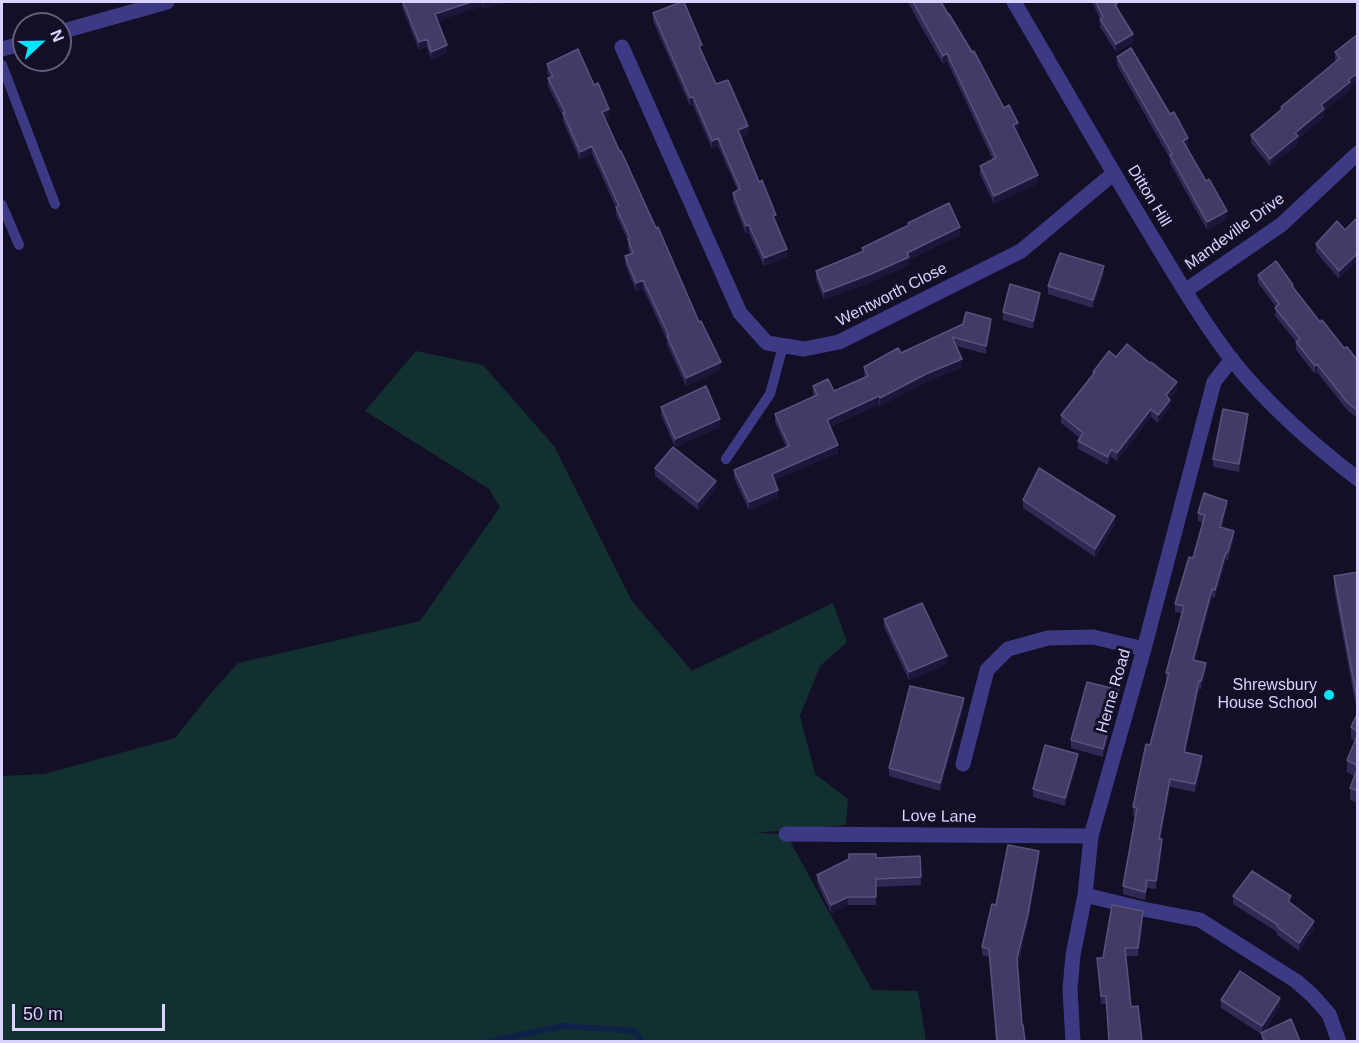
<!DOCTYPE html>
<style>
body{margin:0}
#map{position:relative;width:1359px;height:1043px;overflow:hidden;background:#130f26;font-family:Arial,sans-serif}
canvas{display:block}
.frame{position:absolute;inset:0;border:3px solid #d9d4ff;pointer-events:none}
.north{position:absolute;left:12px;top:12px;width:60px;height:60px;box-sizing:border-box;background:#130f26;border:2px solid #625e7d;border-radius:50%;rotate:68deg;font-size:16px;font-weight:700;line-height:24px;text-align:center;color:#d9d4ff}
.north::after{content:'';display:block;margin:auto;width:21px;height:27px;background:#00e5ff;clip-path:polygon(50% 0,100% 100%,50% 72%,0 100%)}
.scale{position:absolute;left:12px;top:1004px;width:153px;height:27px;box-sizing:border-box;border:3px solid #d9d4ff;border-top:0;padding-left:8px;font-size:18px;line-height:21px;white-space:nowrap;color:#d9d4ff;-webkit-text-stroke:4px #130f26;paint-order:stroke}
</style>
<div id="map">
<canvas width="1359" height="1043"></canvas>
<div class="frame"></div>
<div class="north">N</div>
<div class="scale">50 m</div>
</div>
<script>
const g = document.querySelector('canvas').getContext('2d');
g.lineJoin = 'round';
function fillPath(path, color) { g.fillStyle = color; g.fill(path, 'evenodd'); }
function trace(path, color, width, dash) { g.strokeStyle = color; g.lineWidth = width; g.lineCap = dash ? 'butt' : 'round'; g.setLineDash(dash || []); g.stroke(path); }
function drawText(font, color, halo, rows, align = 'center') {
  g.font = font + ' Arial,sans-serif'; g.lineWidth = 6; g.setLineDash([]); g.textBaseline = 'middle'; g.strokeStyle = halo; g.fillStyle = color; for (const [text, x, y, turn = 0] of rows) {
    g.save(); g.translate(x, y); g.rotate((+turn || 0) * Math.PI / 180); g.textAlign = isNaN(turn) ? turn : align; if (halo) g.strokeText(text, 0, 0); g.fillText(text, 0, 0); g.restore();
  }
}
const green = new Path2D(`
 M416 351 483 365 554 446 632 601 692 671 833 603 847 642 820 666 800 716 815 774 848 799 846 825 755 833 786 834 872 990 918 991 926 1041H2V776L44 774 175 738 210 694 238 663 420 621 500 507 489 489 365 411Z`);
const stream = new Path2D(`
 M487 1042 564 1026 635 1031 642 1042`);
const service = new Path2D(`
 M2 65 55 204
 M2 205 19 245
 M726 459 770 394 783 346`);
const minor = new Path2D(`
 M60 32 167 2
 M622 47 740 313 767 343 804 349 839 342 1021 251 1114 173
 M2 49 24 43
 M1185 291 1281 225 1358 153
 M963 764 987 670 1008 649 1048 638 1093 637 1144 649
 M786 834 1091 836
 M1085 895 1143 909 1200 920 1296 981 1312 995 1329 1014 1339 1042
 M1073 1042 1070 989 1073 955 1085 895 1091 836 1144 649 1214 382 1232 359`);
const tertiary = new Path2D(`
 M1014 2C1057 75 1099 149 1143 222 1171 268 1199 317 1232 360 1268 405 1312 444 1358 479`);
const wall = new Path2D(`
 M402 2H508L483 9 482 6 438 21 447 53 431 60 427 47 419 50 402 7Z
 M908 2H941L948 14 1018 131 1016 132 1038 183 994 204 980 174V166L993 160 947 61 943 64 922 28Z
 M1092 2H1116L1117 8 1133 42 1116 52 1100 27V19Z
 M653 13 702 53 716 84 748 134 741 137 776 222 787 257 764 266 749 233 746 234 733 201V193L738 191 718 146 712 149 693 105 690 106 653 21Z
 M1358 34 1350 90 1324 111V117L1298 139V144L1270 166 1251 143V135L1281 110V107L1336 62 1335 60V52Z
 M1117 57 1170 114 1188 146 1187 147 1227 219 1207 230 1170 163V159L1117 65Z
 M547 64 609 117 605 118 620 152 721 370 686 386 667 344V340L643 288 636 291 625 264V256L630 254 628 247V241L616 215V208L592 154 580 160 563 121V116L548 86V78L550 77 547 72Z
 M908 223 960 235 909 260V265L871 282 824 300 816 279V271L862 252V248L908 226Z
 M1345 230 1339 279 1316 252V244Z
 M1104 274 1093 308 1048 294V286Z
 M1258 275 1293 288 1320 322 1344 348 1358 361V419L1347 410 1317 372 1315 374 1296 350V342L1275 316 1276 307 1258 283Z
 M1040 301 1033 329 1003 320V312Z
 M963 324 991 327 986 354 956 346 962 367 926 382 880 406 879 404 830 427 838 453 774 480 778 498 749 510 734 478V470L786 447 775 422V414L814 397 813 394V386L834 391 865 377 864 375V367L901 353Z
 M1116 357 1177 390 1169 399 1170 408 1158 423 1151 417 1117 461 1111 457 1108 465 1078 449V441L1080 438 1061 423V415L1093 374V372Z
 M661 407 720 427 675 447 661 415Z
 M1248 422 1239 472 1213 467V459Z
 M655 468 716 489 698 510 655 476Z
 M1023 500 1115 524 1095 557 1023 508Z
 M1227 509 1222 527 1234 539 1228 560H1226L1215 598 1212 597 1195 660 1206 671 1201 689H1199L1185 753 1202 764 1195 792 1170 787 1160 839 1162 847 1156 889 1147 888 1145 900 1123 894V886L1135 816 1133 815V807L1167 681H1166V673L1182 613 1175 612V604L1193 558 1203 523 1198 521V513Z
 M1358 572V803L1350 800V788L1354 776 1347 772V760L1355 741 1351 739V727L1357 713 1334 588V576Z
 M884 619 947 664 909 680 884 627Z
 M1119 698 1103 757 1071 748V740Z
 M964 706 940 791 889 776V768Z
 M1078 762 1065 806 1033 797V789Z
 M920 856 921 885 876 887V905H848L831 913 817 883V875L876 858Z
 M1039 859 1028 922 1018 965 1022 1025 1025 1041H996L989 957 982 955V947L996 905Z
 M1233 896 1291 903 1314 929 1299 951 1277 935V932L1233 904Z
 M1143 919 1138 956H1126L1131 1007 1142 1041H1109L1106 1004H1101L1097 958H1103Z
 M1221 1000 1280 1006 1264 1032 1300 1041H1262L1261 1034 1221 1008Z`);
const shadedWall = new Path2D(`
 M471 2H482V6L435 22V14Z
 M483 2H508L483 9Z
 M528 2H539L528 5Z
 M1133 34V42L1116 52V44Z
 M427 39V47L419 50V42Z
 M447 45V53L431 60V52Z
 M947 53V61L943 64V56Z
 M1358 73V81L1350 87V90L1324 111V117L1298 139V144L1270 166V159L1321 105Z
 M693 97V105L690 106V98Z
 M609 109V117L602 120V112Z
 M1018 123V131L1013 133V125Z
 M748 126V134L738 138V130Z
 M718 138V146L712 149V141Z
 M1188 138V146L1183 149V141Z
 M592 146V154L580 160V152Z
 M1038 175V183L994 204V196Z
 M1227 211V219L1207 230V222Z
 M749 225V233L746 234V226Z
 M960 227V235L909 260V265L871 282 824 300V292Z
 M787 249V257L764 266V258Z
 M1358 253V261L1339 279V271Z
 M1104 266V274L1093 308V300Z
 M643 280V288L636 291V283Z
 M1040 293V301L1033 329V321Z
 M991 319V327L986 354V346Z
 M962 359V367L926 382 880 406V398L926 374Z
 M721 362V370L686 386V378Z
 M1317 364V372L1315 374V366Z
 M1177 382V390L1166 403V395Z
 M879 396V404L827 428V420Z
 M1170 400V408L1158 423V415Z
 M1151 409V417L1117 461V453Z
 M1248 414V422L1239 472V464Z
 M720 419V427L675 447V439Z
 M838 445V453L772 482V474Z
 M1111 449V457L1108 465V457Z
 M716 481V489L698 510V502Z
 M778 490V498L749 510V502Z
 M1227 501V509L1220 535V527Z
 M1115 516V524L1095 557V549Z
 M1234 531V539L1228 560V552Z
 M1226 552V560L1215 598V590Z
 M1212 589V597L1193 668V660Z
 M947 656V664L909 680V672Z
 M1206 663V671L1201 689V681Z
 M1199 681V689L1184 760V752Z
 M1119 690V698L1103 757V749Z
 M964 698V706L940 791V783Z
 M1078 754V762L1065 806V798Z
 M1202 756V764L1195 792V784Z
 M1170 779V787L1159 847V839Z
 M1162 839V847L1156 889V881Z
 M1039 851V859L1028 922 1017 966V958Z
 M848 897V905L831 913V905Z
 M1143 911V919L1138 956V948Z
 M1314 921V929L1299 951V943Z
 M1280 998V1006L1262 1034V1026Z`);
const building = new Path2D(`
 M403 2H471L435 14 447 45 431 52 427 39 419 42Z
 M681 2H684L702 45 699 46 716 84 728 80 748 126 738 130 759 182 762 180 776 215 773 216 787 249 764 258 749 225 746 226 733 193 740 189 718 138 712 141 693 97 690 98 653 13Z
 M913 2H941L948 14H949L972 52 974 51 1004 108 1009 105 1018 123 1013 125 1038 175 994 196 980 166 996 158 947 53 943 56Z
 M1096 2H1116L1117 4 1115 5 1133 34 1116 44 1100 19 1103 17Z
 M1358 34V73L1348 80 1350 82 1321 105 1324 109 1295 133 1298 136 1270 159 1251 135 1282 109 1281 107 1340 58 1335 52Z
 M1131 48 1170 114 1174 112 1188 138 1183 141 1206 181 1209 179 1227 211 1207 222 1170 155 1172 154 1117 57Z
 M578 49 594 85 598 83 609 109 602 112 620 152 621 151 656 228 658 227 699 322 701 321 721 362 686 378 667 336H669L643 280 636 283 625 256 633 253 628 239 630 238 616 207 619 206 592 146 580 152 563 113 565 112 548 78 553 76 547 64Z
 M949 203 960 227 907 253 909 257 871 274 824 292 816 271 864 251 862 248 909 225 908 223Z
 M1358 217V253L1339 271 1316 244 1337 221 1345 230Z
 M1060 253 1104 266 1093 300 1048 286Z
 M1276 261 1293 285 1292 286 1320 322 1322 320 1344 348 1347 347 1358 361V411L1347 402 1317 364 1315 366 1296 342 1300 339 1275 308 1279 304 1258 275Z
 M1010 284 1040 293 1033 321 1003 312Z
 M966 312 991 319 986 346 952 337 962 359 926 374 880 398 879 396 827 420 838 445 772 474 778 490 749 502 734 470 789 446 775 414 817 395 813 386 828 379 834 391 868 376 864 367 898 348 901 353 963 324Z
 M1127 344 1150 363 1151 362 1177 382 1166 395 1170 400 1158 415 1151 409 1117 453 1111 449 1108 457 1078 441 1083 433 1061 415 1095 372H1093L1109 351 1116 357Z
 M706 386 720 419 675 439 661 407Z
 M1223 409 1248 414 1239 464 1213 459Z
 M673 447 716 481 698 502 655 468Z
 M1039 468 1115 516 1095 549 1023 500Z
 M1204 493 1227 501 1220 527 1234 531 1228 552H1226L1215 590 1212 589 1193 660 1206 663 1201 681H1199L1184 752 1202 756 1195 784 1170 779 1159 839H1162L1156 881 1147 880 1145 892 1123 886 1137 808 1133 807 1146 744 1150 745 1169 673H1166L1184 606 1175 604 1189 557 1193 558 1205 515 1198 513Z
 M1358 572V704L1334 576Z
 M922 603 947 656 909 672 884 619Z
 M1087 682 1119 690 1103 749 1071 740Z
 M910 686 964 698 940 783 889 768Z
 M1358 712V732L1351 727Z
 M1358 734V766L1347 760Z
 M1045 745 1078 754 1065 798 1033 789Z
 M1358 767V791L1350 788Z
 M1008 845 1039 851 1028 914 1017 958 1022 1025H1023L1025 1041H997L989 949 982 947 992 904 996 905Z
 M849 854H876V858L920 856 921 877 876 879V897H848L831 905 817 875 849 859Z
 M1252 871 1291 896 1288 901 1314 921 1299 943 1277 927 1278 925 1233 896Z
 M1112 905 1143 911 1138 948H1125L1131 1007 1138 1006 1142 1041H1109L1106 996H1101L1097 958H1103Z
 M1240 971 1280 998 1262 1026 1221 1000Z
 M1291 1019 1300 1041H1265L1261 1033Z`);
const markers = [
 [1329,695,6,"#00e5ff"]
];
const streetNames = [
 ["Ditton Hill",1149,196,59],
 ["Mandeville Drive",1235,232,-36],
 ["Wentworth Close",892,295,-27],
 ["Herne Road",1114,691,-74],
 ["Love Lane",939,817,1]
];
const poiNames = [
 ["Shrewsbury",1317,686],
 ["House School",1317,704]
];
fillPath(green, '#12302f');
trace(stream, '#0c2248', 6);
trace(service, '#3d3a85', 10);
trace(minor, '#3d3a85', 15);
trace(tertiary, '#3d3a85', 15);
fillPath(wall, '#312854');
fillPath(shadedWall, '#1d163a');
fillPath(building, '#433a66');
trace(building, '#5a527e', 1.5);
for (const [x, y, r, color] of markers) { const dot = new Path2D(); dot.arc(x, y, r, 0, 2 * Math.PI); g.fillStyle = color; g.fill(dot); trace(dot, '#130f26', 2); }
drawText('16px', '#d9d4ff', '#130f26', streetNames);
drawText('16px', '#d9d4ff', '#130f26', poiNames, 'right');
</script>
